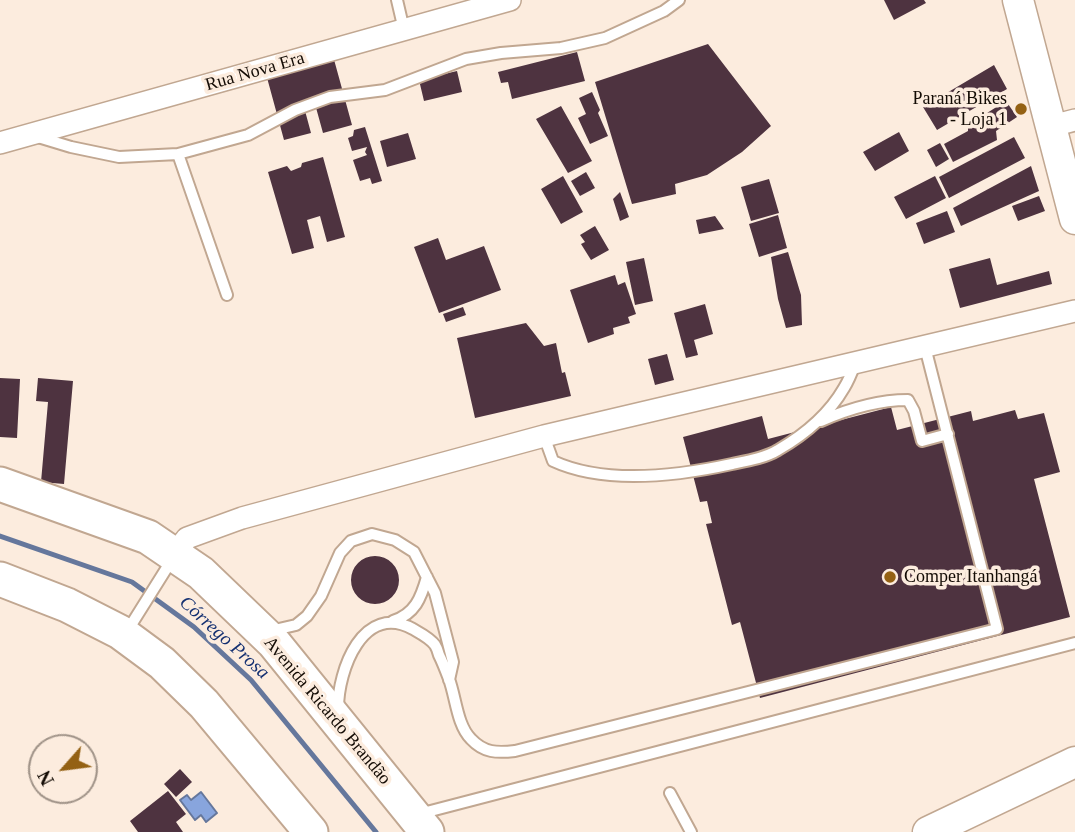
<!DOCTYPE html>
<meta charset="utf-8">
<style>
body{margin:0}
#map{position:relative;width:1075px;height:832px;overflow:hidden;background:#fcecde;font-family:Georgia,serif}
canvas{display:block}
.north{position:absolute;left:28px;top:734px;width:70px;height:70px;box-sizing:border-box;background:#fcecde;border:2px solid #9f9287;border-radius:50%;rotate:242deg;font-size:19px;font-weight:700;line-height:28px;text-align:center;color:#130b04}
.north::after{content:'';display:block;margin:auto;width:24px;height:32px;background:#946113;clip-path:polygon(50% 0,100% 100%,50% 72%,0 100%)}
</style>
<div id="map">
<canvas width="1075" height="832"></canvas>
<div class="north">N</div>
</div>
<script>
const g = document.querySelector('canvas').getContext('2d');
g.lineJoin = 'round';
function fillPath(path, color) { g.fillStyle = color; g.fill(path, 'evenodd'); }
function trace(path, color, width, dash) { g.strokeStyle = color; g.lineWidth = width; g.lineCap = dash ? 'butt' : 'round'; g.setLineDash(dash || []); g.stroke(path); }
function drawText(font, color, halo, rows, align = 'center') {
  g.font = font + ' Georgia,serif'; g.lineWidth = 7; g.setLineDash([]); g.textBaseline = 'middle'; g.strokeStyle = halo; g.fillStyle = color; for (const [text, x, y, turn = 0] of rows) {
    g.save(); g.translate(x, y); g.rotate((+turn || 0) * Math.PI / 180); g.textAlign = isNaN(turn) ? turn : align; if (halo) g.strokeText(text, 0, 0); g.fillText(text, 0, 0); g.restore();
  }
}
const water = new Path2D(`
 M201 792 217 813 206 822 201 815 195 820 180 800 187 795 191 800Z`);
const stream = new Path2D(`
 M0 536 132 582 194 627 251 680 376 832`);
const building = new Path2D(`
 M884 0H924L926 3 894 20Z
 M708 44 771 126 742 152 707 175 675 184 676 194 632 204 595 82Z
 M330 45 352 125 323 133 315 104 304 107 311 133 284 140 263 63Z
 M577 52 585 81 512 99 508 82 501 83 498 72Z
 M994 65 1007 89 937 130 923 107Z
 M457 71 462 92 424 101 419 80Z
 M592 92 600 110 598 113 608 136 590 144 578 118 586 114 579 98Z
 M1006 101 1017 117 996 131 997 140 953 162 944 144 968 131V125Z
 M561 106 592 161 568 173 536 119Z
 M365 127 382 181 372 184 370 178 360 181 353 160 367 155 365 152 367 147 352 151 348 138 353 136 354 130Z
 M899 132 909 151 875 171 863 152Z
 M408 133 416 159 387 167 380 141Z
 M1014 137 1025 158 949 198 939 177Z
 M940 143 949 159 936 167 927 150Z
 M323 157 345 237 327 242 320 216 307 220 314 248 292 254 268 172 287 166 291 171 301 167 302 163Z
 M1031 166 1039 191 961 226 953 208Z
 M586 172 595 188 580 196 571 181Z
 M563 176 583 212 561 224 541 189Z
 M935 176 946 198 906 219 894 197Z
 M769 179 779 213 751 221 741 187Z
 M620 192 629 217 620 221 613 199Z
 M1039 196 1045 211 1018 221 1012 206Z
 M947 211 955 232 924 244 916 223Z
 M778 215 787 248 759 257 749 224Z
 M715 216 724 229 699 234 696 220Z
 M595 226 609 250 591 260 581 244 585 242 580 235Z
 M438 238 446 260 484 246 501 290 439 313 414 247Z
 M788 252 801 295 802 325 786 328 778 299 771 257Z
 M644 258 653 301 635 305 626 262Z
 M990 258 997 285 1049 271 1052 284 960 308 949 269Z
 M615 275 618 285 625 282 636 314 628 317 630 323 613 328 614 334 588 343 570 290Z
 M705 304 713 334 694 340 698 355 686 358 674 313Z
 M463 307 466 315 446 322 443 314Z
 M526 323 544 346 556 343 562 373 565 372 571 396 475 418 457 338Z
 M667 354 674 380 655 385 648 359Z
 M0 378 20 379 17 438 0 437Z
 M38 378 73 381 64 484 41 482 48 402 36 401Z
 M891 407 897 430 971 411 973 421 1015 410 1018 419 1044 413 1060 472 1034 479 1070 617 760 698 740 622 732 625 706 524 712 523 707 501 700 502 683 437 762 416 768 439Z
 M351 580a24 24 0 1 1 48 0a24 24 0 1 1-48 0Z
 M180 769 192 782 176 797 164 784Z
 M168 791 186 814 176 822 183 832H138L130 821Z`);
const lane = new Path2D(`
 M397 0 404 30
 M38 137 71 147 119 157 178 154 248 135 295 110 330 97 385 90 466 59 501 53 561 48 605 38 664 11 679 0
 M178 154 227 295
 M821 421C848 409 877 400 908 400L914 411 922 441 948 434
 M544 436 553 461C605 485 677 476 732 464 747 461 765 458 778 450 804 435 829 414 844 388 849 380 852 372 855 364
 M393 621C415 614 421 598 427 577
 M270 631 296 625 307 616 321 596 340 553 351 541 372 534 395 540 414 552 435 593 453 662 449 680
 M126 633 173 558
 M338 709C338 670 363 602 413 629 420 633 430 638 435 645 437 648 438 651 439 655 443 663 446 671 449 679 456 698 457 725 471 739 484 753 497 753 515 751L997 629 925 347
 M670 793 691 832
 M419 814 1075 643`);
const street = new Path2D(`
 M1052 126 1075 120
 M0 143 510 0
 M174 555 187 538 242 518 544 436 1075 311`);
const secondary = new Path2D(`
 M1018 0 1075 219
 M928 832 1075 762`);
const primary = new Path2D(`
 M0 484 148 537 201 573 274 643 427 832
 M0 579 67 605 120 632 162 663 204 704 311 832`);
const markers = [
 [1021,109,7,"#946113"],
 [890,577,7,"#946113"]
];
const streetNames = [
 ["Rua Nova Era",255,72,-16],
 ["Avenida Ricardo Brandão",327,711,50]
];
const poiNames = [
 ["Paraná Bikes",1007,99],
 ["- Loja 1",1007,120],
 ["Comper Itanhangá",904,577,"left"]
];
const waterNames = [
 ["Córrego Prosa",224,638,42]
];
fillPath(water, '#88a5dd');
trace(water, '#65779c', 2);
trace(stream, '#65779c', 5);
fillPath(building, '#4e3340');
trace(lane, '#c1a791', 14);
trace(street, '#c1a791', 24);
trace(secondary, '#c1a791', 33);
trace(primary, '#c1a791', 37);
trace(lane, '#fff', 10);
trace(street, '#fff', 21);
trace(secondary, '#fff', 30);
trace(primary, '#fff', 33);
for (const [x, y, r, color] of markers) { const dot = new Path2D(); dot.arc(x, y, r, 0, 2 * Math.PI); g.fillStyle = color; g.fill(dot); trace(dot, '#fcecde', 2.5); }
drawText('18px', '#130b04', '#fcecde', streetNames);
drawText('18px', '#130b04', '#fcecde', poiNames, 'right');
drawText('italic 19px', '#143071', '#fcecde', waterNames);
</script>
